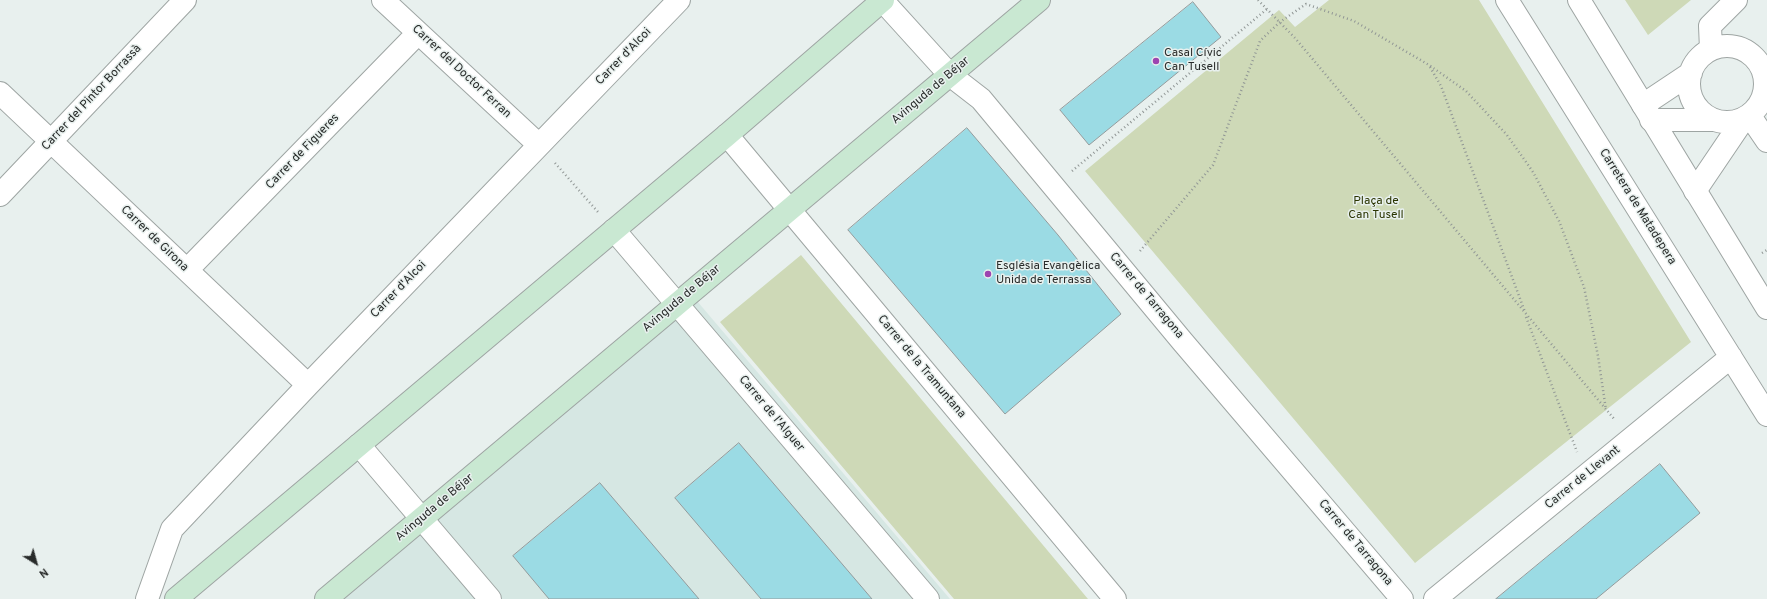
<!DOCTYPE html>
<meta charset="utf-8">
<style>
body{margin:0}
#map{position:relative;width:1767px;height:599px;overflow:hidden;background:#e8f0ee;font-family:Overpass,sans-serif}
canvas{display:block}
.north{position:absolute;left:16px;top:543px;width:40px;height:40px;-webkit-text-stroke:3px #e8f0ee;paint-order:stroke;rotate:143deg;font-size:11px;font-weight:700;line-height:16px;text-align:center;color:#282b2a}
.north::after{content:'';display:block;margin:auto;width:14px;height:18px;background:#282b2a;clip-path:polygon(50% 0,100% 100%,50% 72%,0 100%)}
</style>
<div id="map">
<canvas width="1767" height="599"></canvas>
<div class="north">N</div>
</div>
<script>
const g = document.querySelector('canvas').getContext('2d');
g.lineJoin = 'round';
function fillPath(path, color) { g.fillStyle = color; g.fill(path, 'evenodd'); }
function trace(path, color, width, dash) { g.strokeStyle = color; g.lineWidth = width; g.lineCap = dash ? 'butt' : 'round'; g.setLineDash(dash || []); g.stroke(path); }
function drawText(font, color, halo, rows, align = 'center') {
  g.font = font + ' Overpass,sans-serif'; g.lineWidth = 3; g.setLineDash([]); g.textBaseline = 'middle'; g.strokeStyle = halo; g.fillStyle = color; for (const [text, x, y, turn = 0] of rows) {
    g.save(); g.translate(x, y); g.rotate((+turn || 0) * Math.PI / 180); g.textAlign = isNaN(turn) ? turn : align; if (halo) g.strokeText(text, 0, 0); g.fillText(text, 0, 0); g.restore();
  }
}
const built = new Path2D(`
 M686 288 950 599H331Z`);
const green = new Path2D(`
 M1329 0H1479L1691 342 1415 563 1085 171 1279 10 1295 27Z
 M1625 0H1691L1648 35Z
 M801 255 836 297 1088 599H954L720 322Z`);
const building = new Path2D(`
 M1193 2 1221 37 1089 145 1060 110Z
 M967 128 1058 235 1121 314 1005 414 848 230Z
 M739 443 872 599H761L675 498Z
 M1660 464 1700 513 1596 599H1496Z
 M600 483 699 599H549L513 556Z`);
const path = new Path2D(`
 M1258 0 1295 38 1615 420
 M1430 67 1441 86 1525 312
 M555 163 598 212
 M1072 171 1267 9
 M1140 251 1213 165 1260 41 1280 22 1306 4 1354 21 1429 65 1466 91 1507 135 1533 172 1559 221 1584 287 1598 356 1606 410
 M1762 253 1767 250
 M1526 317 1577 452`);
const minor = new Path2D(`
 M383 0 539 145
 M882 0 950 75 981 99 1182 341 1402 599
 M1507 0 1767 415
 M1689 84a38 38 0 1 1 76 0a38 38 0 1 1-76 0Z
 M1711 49 1710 26 1736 0
 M0 93 308 385
 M1643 105 1691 73
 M1750 116 1767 141
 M1651 120H1714
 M727 135 1115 599
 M1695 191 1743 120
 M0 195 185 0
 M614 230 928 599
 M187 270 418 33
 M359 445 490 599
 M147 599 172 529 308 385 679 0
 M1435 599 1731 357`);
const tertiary = new Path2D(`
 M1579 0 1767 308`);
const secondary = new Path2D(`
 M176 599 727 135 883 0
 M326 599 1039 0`);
const markers = [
 [1156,61,4,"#9d44b0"],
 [988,274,4,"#9d44b0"]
];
const poiNames = [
 ["Casal Cívic",1164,54],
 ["Can Tusell",1164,68],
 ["Església Evangèlica",996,267],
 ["Unida de Terrassa",996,281]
];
const streetNames = [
 ["Carrer d'Alcoi",624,57,-46],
 ["Carrer del Doctor Ferran",461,72,43],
 ["Avinguda de Béjar",931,91,-40],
 ["Carrer del Pintor Borrassà",92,98,-47],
 ["Carrer de Figueres",303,152,-46],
 ["Carretera de Matadepera",1637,207,58],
 ["Carrer de Girona",154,239,44],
 ["Carrer d'Alcoi",399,290,-46],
 ["Carrer de Tarragona",1146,296,50],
 ["Avinguda de Béjar",682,299,-40],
 ["Carrer de la Tramuntana",921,367,50],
 ["Carrer de l'Alguer",771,414,50],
 ["Carrer de Llevant",1583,478,-39],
 ["Avinguda de Béjar",435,508,-40],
 ["Carrer de Tarragona",1355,543,50]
];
const parkNames = [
 ["Plaça de",1376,202],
 ["Can Tusell",1376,216]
];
fillPath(built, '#d6e7e3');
fillPath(green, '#ced9b7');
fillPath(building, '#9bdbe4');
trace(building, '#949b9c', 1);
trace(minor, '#9ea5a3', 24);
trace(tertiary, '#9ea5a3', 24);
trace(secondary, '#9ea5a3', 24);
trace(path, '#909695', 2.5, [1, 3]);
trace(minor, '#fff', 22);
trace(tertiary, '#fff', 22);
trace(secondary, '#c9e8d2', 22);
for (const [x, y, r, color] of markers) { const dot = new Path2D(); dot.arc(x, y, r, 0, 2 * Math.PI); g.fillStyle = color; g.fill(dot); trace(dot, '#e8f0ee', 1.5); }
drawText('12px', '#282b2a', '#e8f0ee', poiNames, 'left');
drawText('12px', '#282b2a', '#e8f0ee', streetNames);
drawText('12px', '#2a3500', '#e8f0ee', parkNames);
</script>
